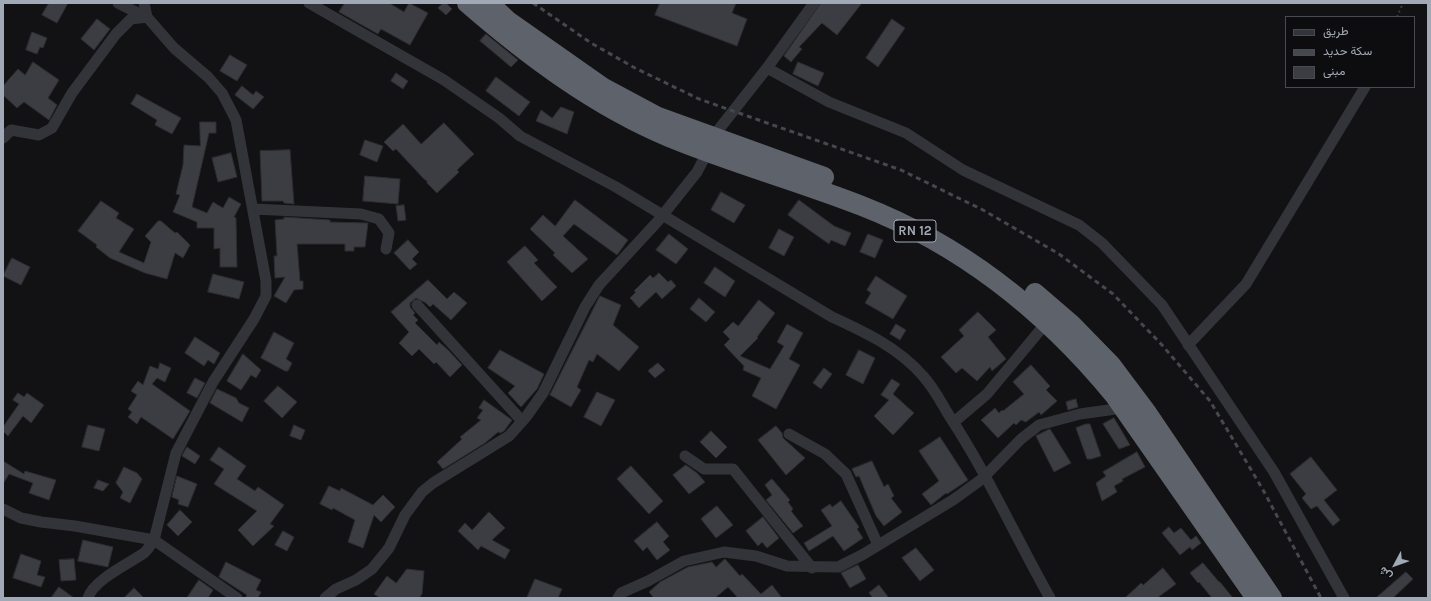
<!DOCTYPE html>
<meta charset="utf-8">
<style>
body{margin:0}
#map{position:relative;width:1431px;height:601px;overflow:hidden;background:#121214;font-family:Karla,Vazirmatn,sans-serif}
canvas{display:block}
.frame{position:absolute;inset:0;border:4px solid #a2a9b6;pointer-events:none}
.legend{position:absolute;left:1285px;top:16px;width:130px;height:72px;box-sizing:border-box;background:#0d0d0f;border:1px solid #494b52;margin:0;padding:5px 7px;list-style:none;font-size:12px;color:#a2a9b6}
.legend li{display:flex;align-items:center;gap:8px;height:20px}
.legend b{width:20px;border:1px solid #494b52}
.north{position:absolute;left:1375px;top:545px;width:40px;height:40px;-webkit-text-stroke:3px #0d0d0f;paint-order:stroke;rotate:229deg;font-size:11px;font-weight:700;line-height:16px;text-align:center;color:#a2a9b6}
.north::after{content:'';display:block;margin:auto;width:14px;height:18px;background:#a2a9b6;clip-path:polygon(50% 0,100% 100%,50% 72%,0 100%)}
</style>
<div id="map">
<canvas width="1431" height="601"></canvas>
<div class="frame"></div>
<ul class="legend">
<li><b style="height:5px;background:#33343a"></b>طريق</li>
<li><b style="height:5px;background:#46484f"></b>سكة حديد</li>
<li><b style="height:11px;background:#3c3d42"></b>مبنى</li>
</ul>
<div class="north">ش</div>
</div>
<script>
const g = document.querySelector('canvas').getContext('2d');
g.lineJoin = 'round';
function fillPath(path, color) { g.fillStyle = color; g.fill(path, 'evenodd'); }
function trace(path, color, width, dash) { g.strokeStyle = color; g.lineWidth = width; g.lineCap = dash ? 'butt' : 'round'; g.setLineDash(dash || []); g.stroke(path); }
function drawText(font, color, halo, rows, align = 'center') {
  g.font = font + ' Karla,sans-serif'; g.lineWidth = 3.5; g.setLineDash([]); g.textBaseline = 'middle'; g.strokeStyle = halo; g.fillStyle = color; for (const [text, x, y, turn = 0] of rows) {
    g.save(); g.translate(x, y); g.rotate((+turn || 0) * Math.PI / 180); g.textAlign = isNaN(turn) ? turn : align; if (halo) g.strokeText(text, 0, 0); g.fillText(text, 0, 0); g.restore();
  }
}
const building = new Path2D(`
 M49 3H68L57 23 42 15Z
 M345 3H389L404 12 409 3 428 13 410 45 381 29 378 34 339 12Z
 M443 3H446L452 9 446 15 438 8Z
 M660 3H736L732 13 747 19 737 46 655 15Z
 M821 3H862L837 35 822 23 799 47 802 49 791 62 784 56Z
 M97 19 110 29 94 50 81 39Z
 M892 19 905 28 878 67 866 58Z
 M32 32 47 38 43 48 40 47 37 54 26 50Z
 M486 34 518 60 511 67 480 41Z
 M230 55 247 65 237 81 220 71Z
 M33 62 59 80 48 98 57 105 49 120 24 102 17 108 3 95V86L18 69 25 75Z
 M798 62 824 73 818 86 793 74Z
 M396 73 408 81 403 89 391 81Z
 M496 77 530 102 519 116 486 91Z
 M242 86 253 95 256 91 264 97 253 109 235 95Z
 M137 94 181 118 172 134 155 125 157 120 131 104Z
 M561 107 574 112 567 134 536 121 541 110 552 118Z
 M200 122H216V133H209L192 207 207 213 213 202 223 208 229 197 241 204 234 217 236 218 237 267H220V248L214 249V228H197V222L173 212 180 195 176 194 183 165 184 145 200 146Z
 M444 123 474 154 457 170 459 172 437 193 427 183V181L424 179 396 149 393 151 384 142 403 124 421 144Z
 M365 140 383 146 377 162 360 155Z
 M290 150 294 204 284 203 283 201H262L260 151Z
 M231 153 237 177 218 182 212 158Z
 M365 176 400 179 398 204 363 201Z
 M721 192 745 205 734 223 711 210Z
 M575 200 628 240 617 255 574 224 563 236 588 259 572 273 553 255 555 253 530 229 543 215 555 226Z
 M799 200 834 226 851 233 845 246 831 240 829 244 788 215Z
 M101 201 119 213 116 218 134 229 119 252 144 263 151 242 145 236 158 221H161L175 233 177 232 190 245 183 258 175 253 167 279 145 273 110 258 96 247 97 245 78 231Z
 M404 205 406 220 398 221 396 206Z
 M284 217 330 220V222L368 223 365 247H354V251H345V244H297L300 281H303V289L294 290 286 303 274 296 285 277 275 278 274 256H277L275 220 284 219Z
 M779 229 794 237 784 256 769 248Z
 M669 234 688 249 676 264 656 250Z
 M868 234 883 240 875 258 860 252Z
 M408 240 419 252 412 259 417 264 410 270 394 253Z
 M525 246 538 260 534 263 557 287 542 301 507 262Z
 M12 258 30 267 21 285 3 276Z
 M715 267 735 281 725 297 704 283Z
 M659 273 668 282 671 280 676 286 662 299 656 292 639 308 630 298 636 292 634 291 650 275 653 278Z
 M213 274 244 282 239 299 208 292Z
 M876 276 907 296 893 319 865 303 871 293 867 290Z
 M428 280 447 299 454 292 467 303 451 320 433 304 430 307 426 303 416 298 410 303V307L415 313 413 315 418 320 415 323 437 345 439 342 448 350 462 365 450 377 436 362 434 364 419 349 412 356 399 343 409 332 391 312Z
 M600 296 621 305 613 325 639 347 619 371 597 354 593 362 589 360 577 387 581 390 571 407 550 395Z
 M699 298 715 312 706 322 690 309Z
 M759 300 775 313 757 337 758 338 740 356 770 369 784 346 777 342 787 324 803 333 789 359 800 365 776 409 752 396 761 378 743 370 744 366 724 345 730 339 723 332 733 322 738 326Z
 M978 312 996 330 988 337 1006 359 992 371 990 367 977 381 962 368 956 373 941 357 964 336 959 330Z
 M896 324 906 330 900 340 890 334Z
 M274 332 294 343 286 359 292 363 288 371H285L261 358Z
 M195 337 220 353 214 364 208 360 204 366 185 353Z
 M500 350 544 374 537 389 521 407 508 393 515 386 488 368Z
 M859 350 875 358 863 384 846 375Z
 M243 354 261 370 256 378 251 375 241 390 227 381Z
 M160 363 171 368 165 382 157 378 152 384 190 411 173 439 141 417 137 424 128 417 132 412 128 409 137 395 131 391 138 381 143 385 150 366 158 369Z
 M658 363 665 370 655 378 648 371Z
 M1031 365 1050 386 1046 390 1057 401 1041 415 1039 412 1026 422 1021 420 1016 425 1014 423 998 438 981 420 995 408 999 413 1002 410 1003 411 1024 394 1013 382Z
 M824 368 832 374 821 389 813 383Z
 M195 378 205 383 197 398 187 393Z
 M892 379 900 384 893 394 914 413 893 435 874 416 889 400 881 395Z
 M278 386 297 402 282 418 264 401Z
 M217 389 236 398 239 403 249 408 242 422 210 403Z
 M597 392 615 400 601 426 584 417Z
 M18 393 24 397 27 393 44 405 31 423 23 416 8 436 3 431V427L19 404 13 400Z
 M1076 399 1078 407 1068 410 1066 402Z
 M484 400 512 420 504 431 500 433 498 432 485 443 443 469 437 462 462 439 460 437 481 420 477 418 483 410 479 408Z
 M1114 418 1130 445 1119 449 1103 424Z
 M1086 424H1090L1101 456 1091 459H1087L1076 428Z
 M88 425 105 429 99 451 82 447Z
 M294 425 305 430 301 440 290 436Z
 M776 426 782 433 783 438 805 458 786 475 758 440Z
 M1050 429 1071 463 1054 472 1036 436Z
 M711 431 727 447 716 458 700 442Z
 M940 437 968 480 947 494 946 493 931 505 922 494 939 481 919 451Z
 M187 447 200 456 195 464 182 456Z
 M219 447 246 466 237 479 255 491 258 487 284 505 270 524 274 526 253 546 238 530 257 511 214 484 224 469 210 460Z
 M1137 452 1145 467 1122 479 1123 481 1114 486 1117 492 1102 501 1096 483 1106 476 1103 472Z
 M1311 457 1337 490 1324 500 1340 520 1333 526 1317 506 1311 509 1302 498 1306 494 1290 474Z
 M3 461 24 474 25 471 56 480 49 500 29 493 33 483 9 474 3 484Z
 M872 461 884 487 888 484 894 496 891 498 902 512 884 526 876 516 859 476 856 477 852 469Z
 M686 465 697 473 705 482 689 494 673 475Z
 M631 466 663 501 649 514 617 479Z
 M124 467 137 473 142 479 130 503 120 498 123 492 116 483Z
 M177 476 197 484 188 507 178 504 179 500 172 497Z
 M772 479 790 500 788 502 793 509 791 511 803 526 793 533 766 500 772 495 765 485Z
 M98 480 109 484 103 491 94 488Z
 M329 486 340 491 341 488 373 505 383 495 395 507 381 522 374 515 363 548 348 542 355 520 333 508 332 510 320 504Z
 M841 501 859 527 857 529 863 538 844 551 833 536 809 551 804 543 832 526 821 510 830 504 832 507Z
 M717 506 733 525 716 538 701 519Z
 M180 510 192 522 178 536 167 525Z
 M489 512 505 528 492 540 510 550 505 559 481 546 478 550 458 531 465 523 472 530Z
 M763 517 779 538 767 548 762 542 758 546 746 531Z
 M657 522 669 536 663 542 670 550 657 560 647 547 643 551 634 541Z
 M1169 527 1174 533 1181 528 1191 540 1196 536 1201 543 1192 550 1190 547 1180 555 1162 533Z
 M283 531 294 537 287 551 275 545Z
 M83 540 113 547 108 567 78 561Z
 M916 548 934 570 920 581 902 558Z
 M21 554 41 561 37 575 45 577 41 587 13 578Z
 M74 559 76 580 61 581 59 560Z
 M725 559 740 576 742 574 761 594 772 585 782 598H738L728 587 715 598H654L649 592 660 582 688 567 712 562 716 567Z
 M226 562 261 580 256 590 261 592 258 598H245L247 595 219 577Z
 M1203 563 1219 582H1220L1233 598H1212L1199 582 1198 583 1190 573Z
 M858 565 866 579 850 588 841 573Z
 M1163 568 1176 584 1157 598H1125L1141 583 1143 585Z
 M407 569 424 571 422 594 419 598H380L374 594 387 576 396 583Z
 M1406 572 1413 579 1393 598H1376Z
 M535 579 562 589 558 598H527Z
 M199 580 213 590 208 598H187Z
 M879 585 889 598H873L869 593Z
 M59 587 74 598H51Z
 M134 588 144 598H124Z`);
const path = new Path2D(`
 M1397 17 1403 3`);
const street = new Path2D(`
 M118 3 146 17
 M309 3 444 80 499 118 520 136 616 187 832 317C865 332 899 348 923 376 934 388 942 404 950 417 988 475 1016 538 1050 598
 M767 68 829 102 906 133 963 170 1079 225 1102 243 1162 305 1274 472 1344 598
 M3 138 11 130 39 135 52 128 72 93 116 34 131 19 147 17
 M712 138 767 68 814 3
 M253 209 361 214 379 219 389 233 386 249
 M417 305 522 421
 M1188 345 1246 284 1365 87
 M954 422 987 394 1047 322
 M789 434 825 454 846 474 878 545
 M685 456 704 469H733L812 568
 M3 509 21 518 41 522 75 526 154 540 237 598
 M88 598C93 580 130 563 144 553 148 550 151 544 154 540L176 453 213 382 254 319 266 296V281L236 120 222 93 208 77 174 48 147 17 144 3
 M325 598 336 589 356 580 372 569 389 548 405 515 422 492 433 483 509 436 526 417 543 393 585 307 599 285 658 221 697 172 708 151
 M618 598 621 593 648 581 684 561 724 552 756 556 787 566 838 567 862 555 953 500 982 479 1021 439 1039 425 1080 414 1123 408`);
const highway = new Path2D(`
 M467 3C528 56 595 106 669 137 732 163 798 181 862 206 962 245 1047 313 1115 396L1256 598
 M489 3 508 21 602 87 658 117 824 177
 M1035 293 1071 324 1111 365 1147 413 1272 598`);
const rail = new Path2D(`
 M533 3 591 43 635 68 699 99 901 170 983 210 1059 254 1113 294 1162 345 1210 401 1262 488 1321 598`);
const shields = [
 [915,231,42]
];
const shieldNames = [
 ["RN 12",915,231]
];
fillPath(building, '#3c3d42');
trace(building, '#2c2c31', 1);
trace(path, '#393b41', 2, [2, 3]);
trace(street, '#33343a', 11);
trace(highway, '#5e626b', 20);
trace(rail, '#46484f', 3, [5, 4]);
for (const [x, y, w] of shields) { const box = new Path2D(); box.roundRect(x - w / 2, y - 11, w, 22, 3); g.fillStyle = '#0d0d0f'; g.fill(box); trace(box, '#a2a9b6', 1); }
drawText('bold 13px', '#a2a9b6', null, shieldNames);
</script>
